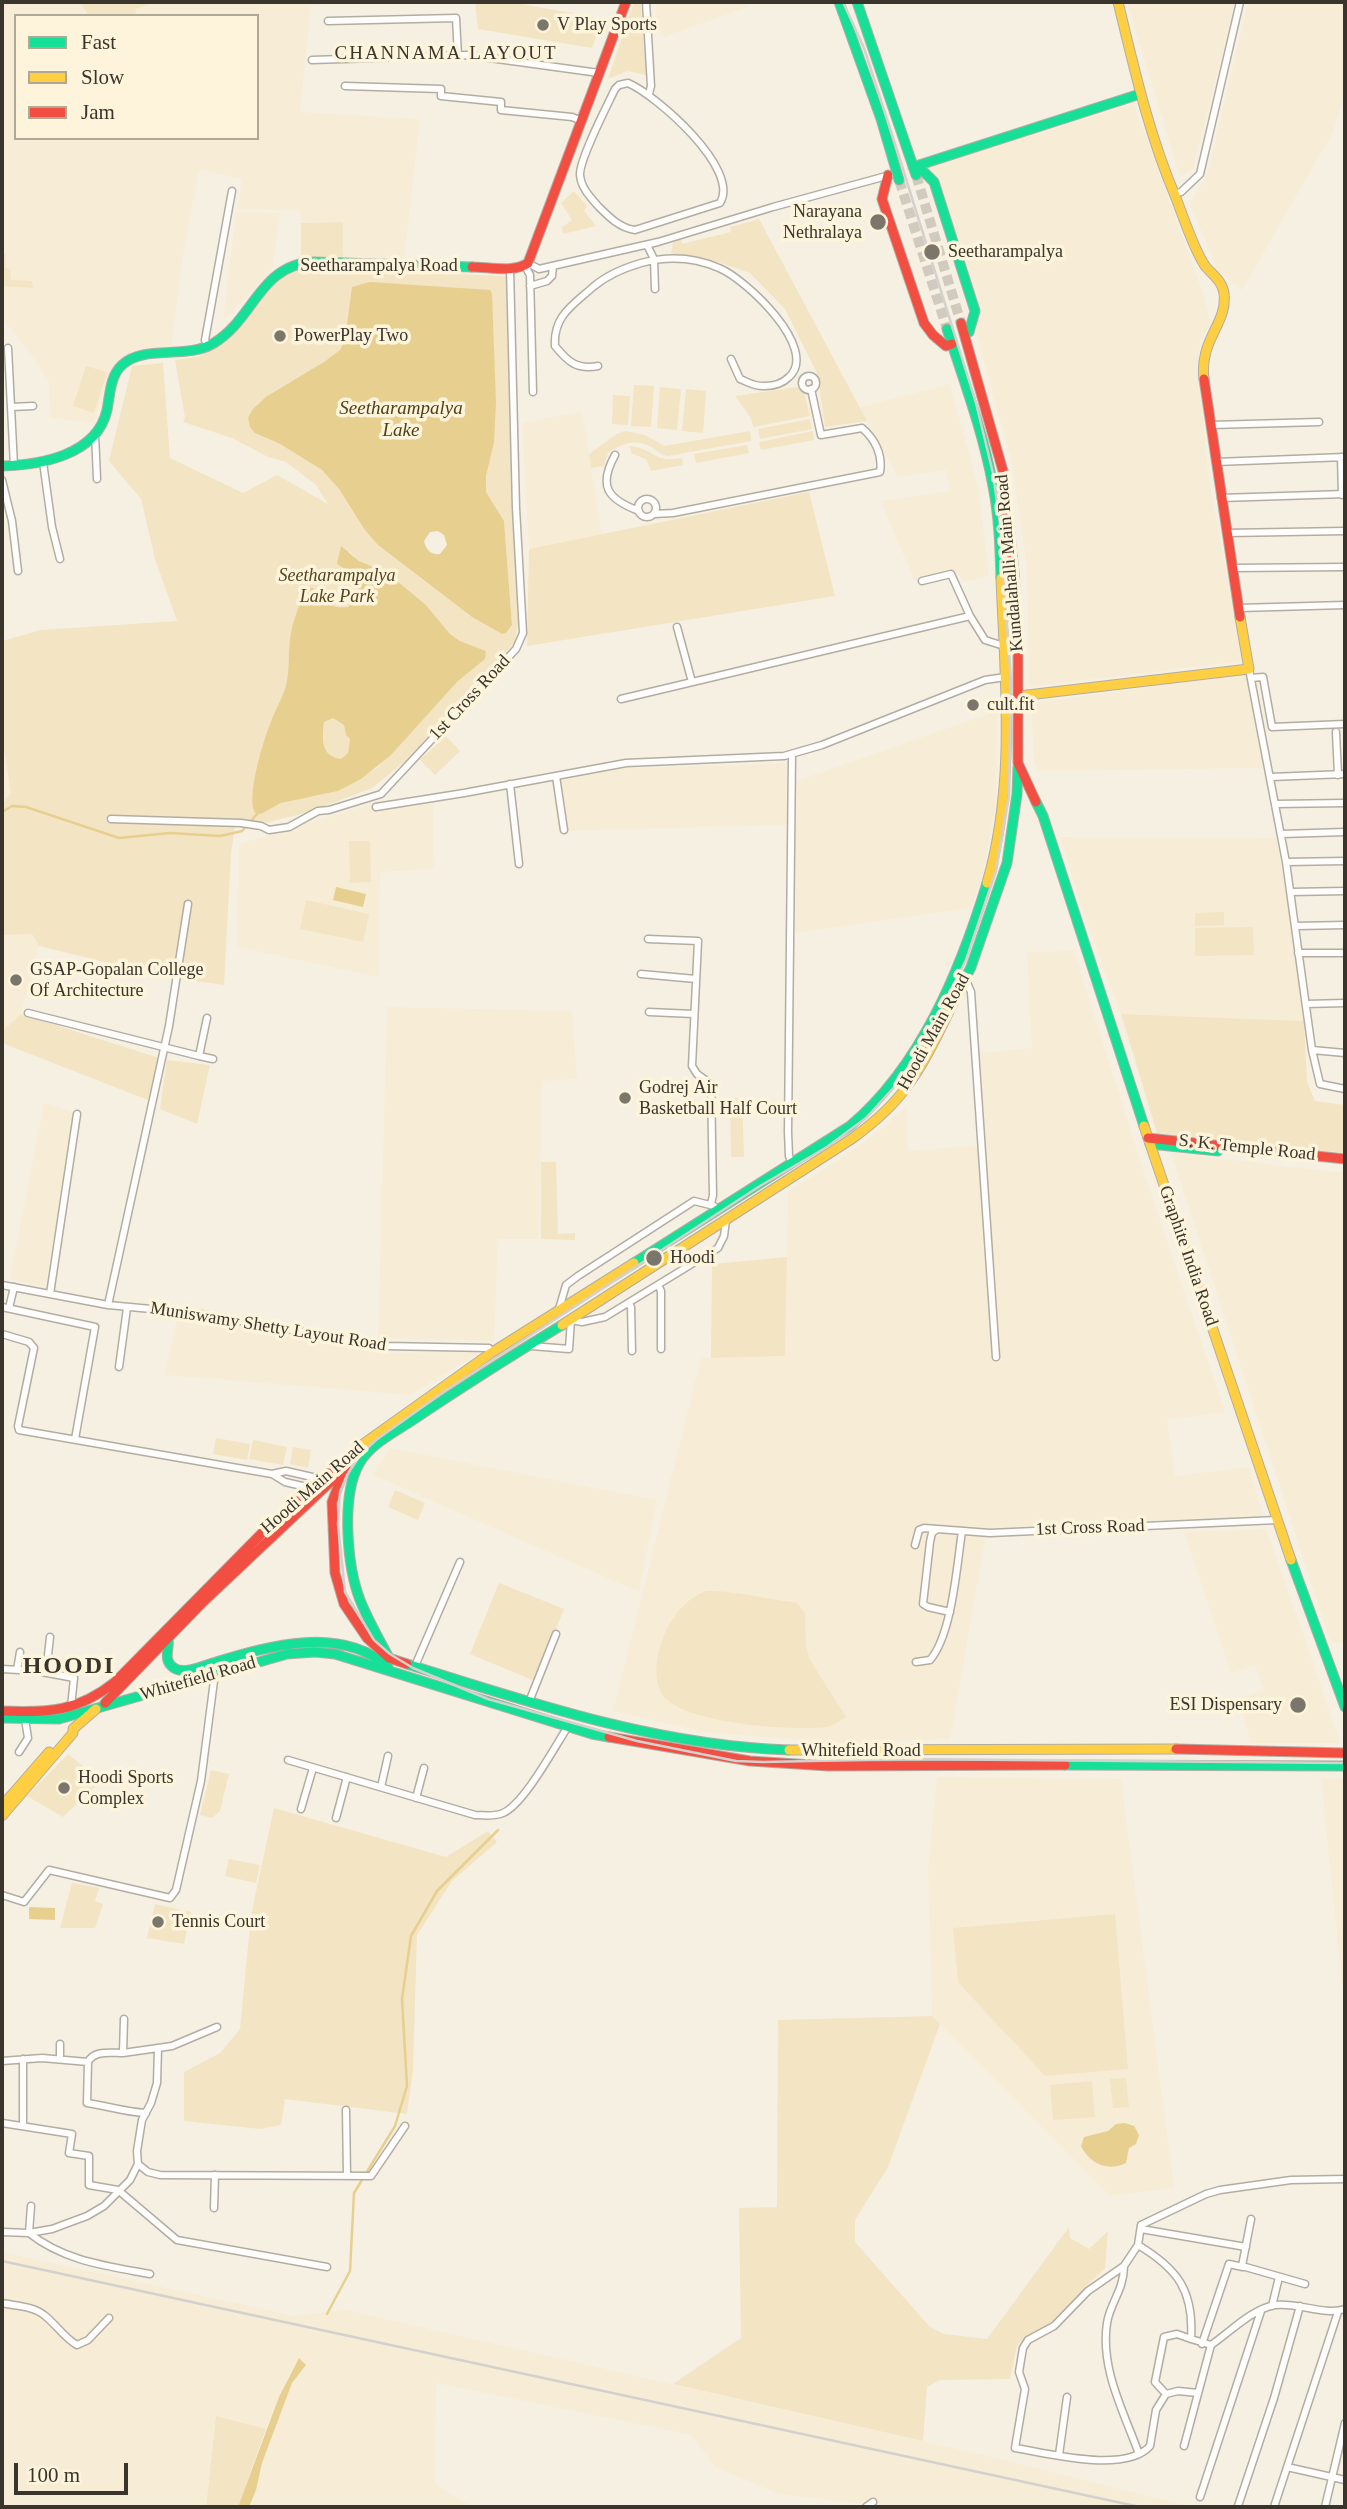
<!DOCTYPE html>
<style>
body{margin:0}
#map{position:relative;width:1347px;height:2509px;overflow:hidden;background:#f6f0e3;font-family:"Times New Roman",serif}
canvas{display:block}
.frame{position:absolute;inset:0;border:4px solid #39352c;pointer-events:none}
.legend{position:absolute;left:14px;top:14px;width:245px;height:126px;box-sizing:border-box;background:#fef4db;border:2px solid #afa895;margin:0;padding:9px 12px;list-style:none;font-size:21px;color:#39352c}
.legend li{display:flex;align-items:center;gap:14px;height:35px}
.legend b{width:35px;border:2px solid #afa895}
.scale{position:absolute;left:14px;top:2463px;width:114px;height:32px;box-sizing:border-box;border:4px solid #39352c;border-top:0;padding-left:9px;font-size:21px;line-height:24px;white-space:nowrap;color:#39352c;-webkit-text-stroke:5px #fef4db;paint-order:stroke}
</style>
<div id="map">
<canvas width="1347" height="2509"></canvas>
<div class="frame"></div>
<ul class="legend">
<li><b style="height:9px;background:#16e098"></b>Fast</li>
<li><b style="height:9px;background:#ffcf43"></b>Slow</li>
<li><b style="height:9px;background:#f24e42"></b>Jam</li>
</ul>
<div class="scale">100 m</div>
</div>
<script>
const g = document.querySelector('canvas').getContext('2d');
g.lineJoin = 'round';
function fillPath(path, color) { g.fillStyle = color; g.fill(path, 'evenodd'); }
function trace(path, color, width, dash) { g.strokeStyle = color; g.lineWidth = width; g.lineCap = dash ? 'butt' : 'round'; g.setLineDash(dash || []); g.stroke(path); }
function drawText(font, color, halo, rows, align = 'center') {
  g.font = font + ' "Times New Roman",serif'; g.lineWidth = 7; g.setLineDash([]); g.textBaseline = 'middle'; g.strokeStyle = halo; g.fillStyle = color; for (const [text, x, y, turn = 0] of rows) {
    g.save(); g.translate(x, y); g.rotate((+turn || 0) * Math.PI / 180); g.textAlign = isNaN(turn) ? turn : align; if (halo) g.strokeText(text, 0, 0); g.fillText(text, 0, 0); g.restore();
  }
}
const built = new Path2D(`
 M2 2H395L311 5 300 112 420 119 404 260 343 258V222L301 223 300 211 238 209 242 179 199 170 184 249 171 347 138 354 115 364 111 369 94 423 50 418 49 382 30 353 2 318ZM16 16H257V138H16Z
 M656 2H746L748 7 664 37 657 27Z
 M1127 2H1235L1193 169 1180 177Z
 M1248 2H1345V93L1332 134 1242 290 1218 271 1190 204 1207 175Z
 M1134 104 1203 293 1211 325 1201 339 1198 361 1208 474 1243 661 1029 687 1027 569 1012 464 976 332 982 309 938 177 925 168Z
 M236 212 280 213 272 270 223 321Z
 M950 384 978 486 989 576 964 582 955 572 914 580 881 501 950 491 946 470 898 477 859 407Z
 M582 411 602 535 529 549 522 423Z
 M1246 674 1263 768 1039 771 1034 763 1031 703Z
 M997 711 996 805 981 881 971 908 795 933 794 782Z
 M2 735 12 793 2 804Z
 M786 763 787 825 558 831 552 782 607 769Z
 M381 801V810L433 803 434 869 380 872 378 977 237 947 239 844Z
 M1060 837 1276 838 1290 911 1304 1021 1121 1014 1081 906Z
 M32 934 39 946 21 1014 2 1031V935Z
 M1074 951 1147 1182 1225 1412 1167 1420 1175 1476 1249 1467 1263 1516 987 1528 950 1739 834 1743 703 1732 613 1711 701 1358 785 1356 788 1191 839 1160 884 1127 906 1106 908 1151 984 1145 979 1053 1032 1048 1027 952Z
 M387 1007 572 1011 577 1079 542 1081 539 1239H498L494 1341 378 1338Z
 M44 1103 74 1112 45 1287 10 1279Z
 M1171 1153 1345 1173V1643H1331Z
 M178 1316 262 1328 380 1353 480 1352 410 1395 165 1375Z
 M390 1448 657 1500 639 1592 373 1475Z
 M1266 1529 1309 1650 1340 1743H1251L1238 1699 1264 1690 1255 1666 1231 1673 1184 1532Z
 M937 1777 1121 1779 1174 2188 1110 2196 932 2016 928 1870Z
 M1321 1778 1345 1779V2003H1344Z
 M2 2252 295 2316 342 2309 1001 2459 1193 2507H889L779 2494 716 2468 691 2435 436 2383 435 2484 473 2507H249L256 2490 262 2463 292 2383 306 2365 299 2358 289 2375 266 2429 216 2416 206 2507H2Z`);
const green = new Path2D(`
 M80 2H151L152 3 136 9 135 16H89Z
 M475 2H511L610 20 606 33 598 31 592 48 478 29Z
 M634 2 641 5 646 75 627 71 608 79Z
 M574 191 587 206 584 211 596 226 563 234 562 227 572 220 561 203Z
 M759 219 867 421 825 427 817 373 785 309 750 273 718 262 671 253 673 242 681 239 682 244 731 232 730 227Z
 M343 222V258L301 257V223Z
 M2 253 6 254 5 268 10 269 11 280 32 281 33 288 2 286Z
 M302 268 506 276 511 486 519 615 515 642 414 754 372 788 306 813 264 823 237 819 107 817 105 821 235 826 231 853 224 985 166 977 39 946 32 934 2 935V804L11 793 2 735V641L41 630 177 621 155 559 141 499 109 461 132 366 163 363 170 458 243 493 277 475 328 504 316 485 286 462 268 457 232 438 183 422 185 418 175 360 198 357 218 346 284 275ZM347 327 495 369 494 443 486 476V492L504 521 512 625 502 634 472 617 378 545 339 489 322 470 280 444 265 438 267 396C284 384 331 362 341 348 345 342 346 334 347 327ZM349 551 359 561 426 605 450 634 460 641 486 651 485 659 457 682 377 768 338 791 281 803 261 814 269 726 285 690 289 672 290 641 296 613 313 588C323 602 330 609 348 607L359 595 357 582 348 570Z
 M86 366 107 372 94 413 73 406Z
 M634 385 654 386 651 427 631 426Z
 M660 387 681 389 677 430 657 428Z
 M797 387 804 392 810 416 754 427 750 417 735 396Z
 M686 389 706 391 703 433 682 431Z
 M613 395 630 396 628 425 612 424Z
 M810 419 812 429 760 439 758 429Z
 M625 431 645 435 664 446 750 431 751 441 668 456C661 455 659 452 653 448 638 438 621 443 608 453L604 466 591 468 589 454 617 434Z
 M813 431 814 440 761 450 759 442Z
 M747 445 749 453 696 463 694 454Z
 M630 446C656 449 651 463 682 458L683 465 651 471 646 459 631 453Z
 M809 492 835 596 527 646 529 549Z
 M333 718 344 725 346 735 350 739 348 753 341 759C320 755 323 740 324 722Z
 M446 736 460 751 435 775 420 760Z
 M349 841H370L371 882 350 883Z
 M306 900 369 914 363 942 300 929Z
 M1224 912V925L1195 926V913Z
 M1253 927 1254 955 1195 956V928Z
 M21 1014 159 1058 148 1100 2 1043V1031Z
 M1121 1014 1304 1021 1307 1082 1315 1101 1345 1105V1153L1157 1133Z
 M167 1060 210 1065 197 1124 160 1109Z
 M730 1098H742L744 1157H731Z
 M541 1162H556L558 1234 575 1233V1240L541 1239Z
 M787 1257 785 1356 711 1358 712 1264Z
 M216 1438 250 1444 247 1460 213 1454Z
 M253 1440 287 1447 283 1465 249 1459Z
 M293 1447 311 1450 308 1468 290 1464Z
 M395 1490 425 1503 418 1520 388 1507Z
 M499 1583 564 1609 535 1681 470 1654Z
 M707 1591C737 1591 767 1599 797 1603L805 1613 806 1646 810 1660 846 1717C840 1721 833 1726 826 1727 792 1731 681 1724 662 1694 651 1675 658 1649 666 1631 674 1614 688 1597 707 1591Z
 M68 1754 101 1781 63 1817 27 1796Z
 M211 1770 229 1774 220 1811 212 1818 200 1815Z
 M274 1808 446 1857 488 1831 497 1842 452 1881 417 1935 413 2070 407 2114 285 2099 281 2125 260 2129 184 2121V2072L220 2053 240 2029 251 1915Z
 M229 1859 260 1865 256 1883 225 1876Z
 M72 1883 99 1888 95 1901 103 1904 95 1928H60Z
 M155 1904 191 1912 184 1944 147 1938Z
 M1115 1914 1128 2069 1045 2076 958 1982 953 1928Z
 M932 2016 940 2024 888 2167 855 2220V2242L930 2327 944 2334 987 2339 1069 2227 1070 2238 1089 2249 1108 2231 1105 2268 1048 2325 1028 2335 1017 2345 1010 2379 940 2380 927 2387 923 2441 673 2384 741 2338 739 2208 777 2207 778 2020Z
 M1126 2078 1129 2107 1113 2108 1110 2079Z
 M1092 2081 1095 2117 1053 2120 1050 2085Z
 M216 2416 266 2429 238 2507H206Z`);
const water = new Path2D(`
 M370 282 490 290 492 294 496 402 494 443 486 476V492L504 521 512 625 506 633 502 634 472 617 378 545 365 530 339 489 322 470 280 444 255 433 250 427 248 418 253 409 267 396 324 362 340 350 345 340 352 287ZM438 531 444 535 447 545 440 554C431 555 426 550 424 541L430 532Z
 M341 546 359 561 387 573 426 605 450 634 460 641 486 651 485 659 457 682 390 756 361 779 338 791 281 803 261 814 255 813C246 797 263 742 270 724 274 712 281 701 285 689 290 673 288 657 290 640 292 622 299 605 306 589L313 588C323 601 330 609 348 607L359 595C357 579 351 572 337 564ZM333 718 344 725 346 735 350 739 348 753 341 759C321 756 322 740 324 722Z
 M336 887 366 894 363 907 333 900Z
 M29 1907 55 1908V1920L29 1919Z
 M1125 2123 1134 2126 1139 2135 1136 2144 1129 2148 1126 2163C1108 2172 1090 2164 1081 2146L1084 2137 1108 2131 1116 2124Z
 M299 2358 306 2365 292 2383 262 2463 256 2490 249 2507H238L279 2397Z`);
const stream = new Path2D(`
 M2 812 12 806 26 807 119 838 170 833 220 836 242 831 258 813
 M327 2314 350 2271 354 2193 395 2126 407 2086 402 1999 411 1936 437 1891 498 1830`);
const primaryTunnel = new Path2D(`
 M916 175 961 323
 M899 180 947 329`);
const street = new Path2D(`
 M646 2 651 86 649 94
 M328 21 456 18 458 56
 M312 60 468 55 599 73
 M628 83C656 95 741 169 720 203L635 230C620 228 610 218 599 207 591 198 581 188 580 175 579 160 607 106 615 89L619 85Z
 M345 86 441 89V96L501 102V110L572 117 582 121
 M1174 194 1181 192 1200 174 1240 2
 M647 245 654 259 655 289
 M528 263 539 269 658 242 773 207 890 175
 M525 266 530 275 533 392
 M530 286 547 281 552 276 553 266
 M208 347 205 340 232 191
 M8 348 14 466
 M598 366C577 370 568 362 555 346 553 316 573 305 593 287 607 275 624 268 641 263 667 256 694 257 719 268 746 279 820 349 789 377 782 384 775 386 765 386 755 387 748 382 740 379L731 359
 M802 383a7 7 0 1 1 14 0a7 7 0 1 1-14 0Z
 M11 407 33 406
 M1211 425 1319 422
 M95 433 97 479
 M615 455C598 486 607 499 639 511
 M1341 457 1342 495
 M43 462 52 527 60 559
 M1216 462 1345 457
 M2 480 12 521 18 571
 M1221 498 1345 494
 M638 508a9 9 0 1 1 18 0a9 9 0 1 1-18 0Z
 M654 514 673 513 880 472C883 455 875 439 862 428L821 435 811 389
 M1227 533 1345 531
 M1232 568 1345 567
 M922 581 951 574 970 616 985 640 1004 646
 M1239 608 1345 605
 M677 627 692 682
 M1249 669 1286 862 1312 1050 1320 1084 1345 1089
 M1251 678 1263 677 1272 727 1345 724
 M621 699 970 616
 M1336 732 1338 775
 M792 754 788 1132 789 1156 792 1163
 M556 776 564 830
 M1271 777 1345 774
 M510 784 519 864
 M1276 804 1345 803
 M376 807 464 793 626 763 784 756 822 745 985 680 1005 677
 M111 819 241 823 261 826 269 830 289 827 318 811 329 810 381 794 516 649 523 633 516 508 510 268
 M1281 834 1345 832
 M1286 862 1345 861
 M1291 892 1345 891
 M1296 926 1345 925
 M648 939 698 941 692 1066 697 1074 711 1084 713 1195 711 1204
 M1298 953H1345
 M641 974 696 979
 M965 978 971 992 996 1357
 M1306 1004 1345 1003
 M649 1012 694 1014
 M28 1013 199 1056 207 1018
 M1312 1050 1345 1053
 M199 1056 213 1059
 M2 1285 108 1305 195 1313 385 1346 489 1348 491 1353
 M658 1285 661 1291V1349
 M50 1294 77 1114
 M629 1304 631 1307 632 1351
 M108 1305 169 1026 188 904
 M2 1307 95 1327 75 1439
 M9 1308 14 1287
 M559 1309 566 1285 578 1276 694 1201 714 1206
 M2 1334 29 1342 34 1348 18 1426 19 1430 272 1474
 M531 1346 569 1349 571 1320 582 1322 605 1317 718 1248 724 1236 726 1220
 M119 1367 127 1308
 M311 1488 285 1482 272 1474 286 1471 321 1479
 M936 1530 932 1533 930 1542 923 1604 928 1607 950 1612
 M915 1545 919 1530 924 1528 990 1533 1277 1520
 M916 1662 930 1660C952 1635 957 1565 962 1531
 M415 1666 460 1562
 M2 1669 37 1671 74 1678 71 1707
 M17 1670 20 1652
 M46 1673 50 1637
 M529 1702 556 1634
 M19 1752 28 1738 25 1719
 M288 1760 475 1815C485 1815 494 1817 503 1813 524 1804 554 1748 567 1728
 M381 1787 388 1756
 M416 1798 424 1768
 M301 1809 313 1768
 M336 1818 347 1777
 M2 1895 24 1902 49 1870 170 1898 176 1890 201 1781 215 1673
 M123 2053 172 2046 217 2027
 M60 2059V2044
 M2 2061 42 2058 88 2062C94 2050 110 2053 123 2053L124 2019
 M88 2062 87 2103C108 2106 125 2112 146 2113
 M346 2110 347 2176
 M2 2123 72 2134 69 2153 89 2156V2185L118 2190 177 2240 327 2267
 M23 2125V2059
 M138 2164 148 2172 160 2175 371 2176 405 2126
 M31 2206 29 2233C64 2261 107 2266 150 2274
 M214 2208 215 2175
 M1251 2219 1242 2266 1305 2284
 M1141 2229 1246 2247
 M2 2232 29 2233 52 2229 87 2216 104 2206 130 2180 138 2164 137 2151 142 2120 151 2103 157 2083 158 2048
 M1138 2245C1178 2269 1194 2291 1191 2339L1211 2345C1230 2332 1252 2309 1275 2305 1298 2302 1324 2316 1345 2309
 M1124 2266C1124 2290 1110 2303 1107 2323 1100 2369 1124 2412 1139 2454
 M2 2303C16 2306 33 2306 44 2315 57 2325 63 2337 77 2345L88 2340 109 2318
 M1272 2306 1279 2277
 M1202 2344 1229 2264 1243 2267
 M1198 2393 1178 2391 1166 2394 1156 2410 1150 2446C1125 2474 1048 2453 1015 2448L1025 2389 1019 2372 1023 2348 1028 2340 1054 2326 1088 2291 1124 2266 1138 2245 1141 2225 1206 2194 1220 2190 1291 2180 1345 2179
 M1166 2394 1155 2382 1164 2337 1177 2334 1191 2339
 M1184 2446 1211 2345
 M1059 2455 1067 2397
 M1287 2467 1345 2480
 M1200 2497 1261 2311
 M1238 2506 1274 2398 1300 2306
 M866 2507 873 2502
 M1274 2507 1338 2312
 M1325 2507 1345 2423`);
const fast = new Path2D(`
 M839 2 881 119 899 180
 M857 2 916 175
 M918 166 934 182 975 311 969 332 965 334
 M913 167 1140 94
 M947 329C964 381 983 432 993 486 999 516 1000 547 1001 578
 M2 466C41 465 97 455 107 410 110 395 110 376 122 365 144 344 187 360 214 343 254 319 260 264 314 262L472 267
 M1036 802 1043 816 1144 1126
 M963 983 971 967 1007 863 1017 794 1018 767
 M1150 1144 1218 1151
 M634 1263 850 1126C921 1066 960 971 987 883
 M1291 1560 1345 1707
 M168 1638C170 1649 162 1660 174 1668 185 1675 205 1665 216 1662 269 1646 341 1625 388 1667
 M389 1658C379 1639 368 1620 360 1600 347 1566 341 1496 359 1464 370 1444 395 1432 413 1420 462 1387 511 1356 562 1325
 M407 1664C531 1703 658 1746 789 1750
 M2 1718 59 1719 287 1654 315 1652 335 1654 592 1734 609 1737
 M1065 1765 1345 1766`);
const slow = new Path2D(`
 M1118 2C1134 68 1149 135 1176 198 1183 216 1195 253 1206 267 1213 275 1222 281 1224 293 1228 324 1199 339 1204 379
 M1019 696 1249 669 1240 617
 M987 883C1016 784 1005 680 1001 578
 M1144 1126 1291 1560
 M562 1325 853 1138C872 1124 891 1108 905 1089 929 1058 945 1018 963 983
 M359 1447 491 1353 634 1263
 M789 1750 1176 1749
 M2 1806 49 1752
 M2 1816 73 1733V1729L96 1709`);
const jam = new Path2D(`
 M888 175 882 199 924 323 933 335 946 346 952 344
 M472 267C489 267 514 273 528 263L626 2
 M961 323 1003 471 1014 572 1018 649V763L1036 802
 M1204 379 1240 617
 M1148 1138 1345 1159
 M349 1458 332 1502 335 1573 344 1604 367 1638 389 1658 407 1664
 M105 1703 202 1603 339 1474
 M2 1711C49 1713 77 1712 115 1682L265 1530 359 1447
 M609 1737 750 1761 828 1766 1065 1765
 M1176 1749 1345 1753`);
const rail = new Path2D(`
 M843 2 864 48 897 150 976 403 993 473 1000 524 1011 681 1009 796 996 871 966 960 929 1034 898 1083 866 1118 827 1147 760 1186 445 1391 376 1440 361 1454 347 1475 340 1492 338 1524 345 1592 374 1640 390 1654 413 1668 488 1699 637 1741 736 1761 763 1762 906 1759 1345 1763
 M2 2261 1140 2507`);
const markers = [
 [543,25,7,"#7b766c"],
 [878,222,9,"#7b766c"],
 [932,252,9,"#7b766c"],
 [280,336,7,"#7b766c"],
 [973,705,7,"#7b766c"],
 [16,980,7,"#7b766c"],
 [625,1098,7,"#7b766c"],
 [654,1258,9,"#7b766c"],
 [1298,1705,9,"#7b766c"],
 [64,1788,7,"#7b766c"],
 [158,1922,7,"#7b766c"]
];
const poiNames = [
 ["V Play Sports",557,25],
 ["Narayana",862,212,"right"],
 ["Nethralaya",862,233,"right"],
 ["Seetharampalya",948,252],
 ["PowerPlay Two",294,336],
 ["cult.fit",987,705],
 ["GSAP-Gopalan College",30,970],
 ["Of Architecture",30,991],
 ["Godrej Air",639,1088],
 ["Basketball Half Court",639,1109],
 ["Hoodi",670,1258],
 ["ESI Dispensary",1282,1705,"right"],
 ["Hoodi Sports",78,1778],
 ["Complex",78,1799],
 ["Tennis Court",172,1922]
];
const streetNames = [
 ["Seetharampalya Road",379,266],
 ["Kundalahalli Main Road",1010,563,-95],
 ["1st Cross Road",470,698,-47],
 ["Hoodi Main Road",934,1032,-61],
 ["S. K. Temple Road",1247,1148,6],
 ["Graphite India Road",1188,1256,71],
 ["Muniswamy Shetty Layout Road",268,1327,9],
 ["Hoodi Main Road",313,1488,-41],
 ["1st Cross Road",1090,1528,-2],
 ["Whitefield Road",198,1679,-16],
 ["Whitefield Road",861,1751]
];
const parkNames = [
 ["Seetharampalya",337,576],
 ["Lake Park",337,597]
];
const neighbourhoodNames = [
 ["CHANNAMA LAYOUT",446,54]
];
const waterNames = [
 ["Seetharampalya",401,409],
 ["Lake",401,431]
];
const districtNames = [
 ["HOODI",69,1667]
];
fillPath(built, '#f7edd6');
fillPath(green, '#f3e4c3');
fillPath(water, '#e7cf90');
trace(stream, '#e7cf90', 2.5);
trace(primaryTunnel, '#d0cbbe', 10, [10, 5]);
trace(street, '#b2ada3', 9);
trace(fast, '#b2ada3', 11);
trace(slow, '#b2ada3', 11);
trace(jam, '#b2ada3', 11);
trace(street, '#fefdfb', 6);
trace(fast, '#16e098', 9);
trace(slow, '#ffcf43', 9);
trace(jam, '#f24e42', 9);
trace(rail, '#d3d1ce', 2.5);
for (const [x, y, r, color] of markers) { const dot = new Path2D(); dot.arc(x, y, r, 0, 2 * Math.PI); g.fillStyle = color; g.fill(dot); trace(dot, '#fef4db', 2.5); }
drawText('18px', '#39352c', '#fef4db', poiNames, 'left');
drawText('18px', '#39352c', '#fef4db', streetNames);
drawText('italic 18px', '#524520', '#fef4db', parkNames);
g.letterSpacing = '2px';
drawText('19px', '#39352c', '#fef4db', neighbourhoodNames);
g.letterSpacing = '0px';
drawText('italic 19px', '#4d401b', '#fef4db', waterNames);
g.letterSpacing = '2px';
drawText('bold 24px', '#39352c', '#fef4db', districtNames);
g.letterSpacing = '0px';
</script>
